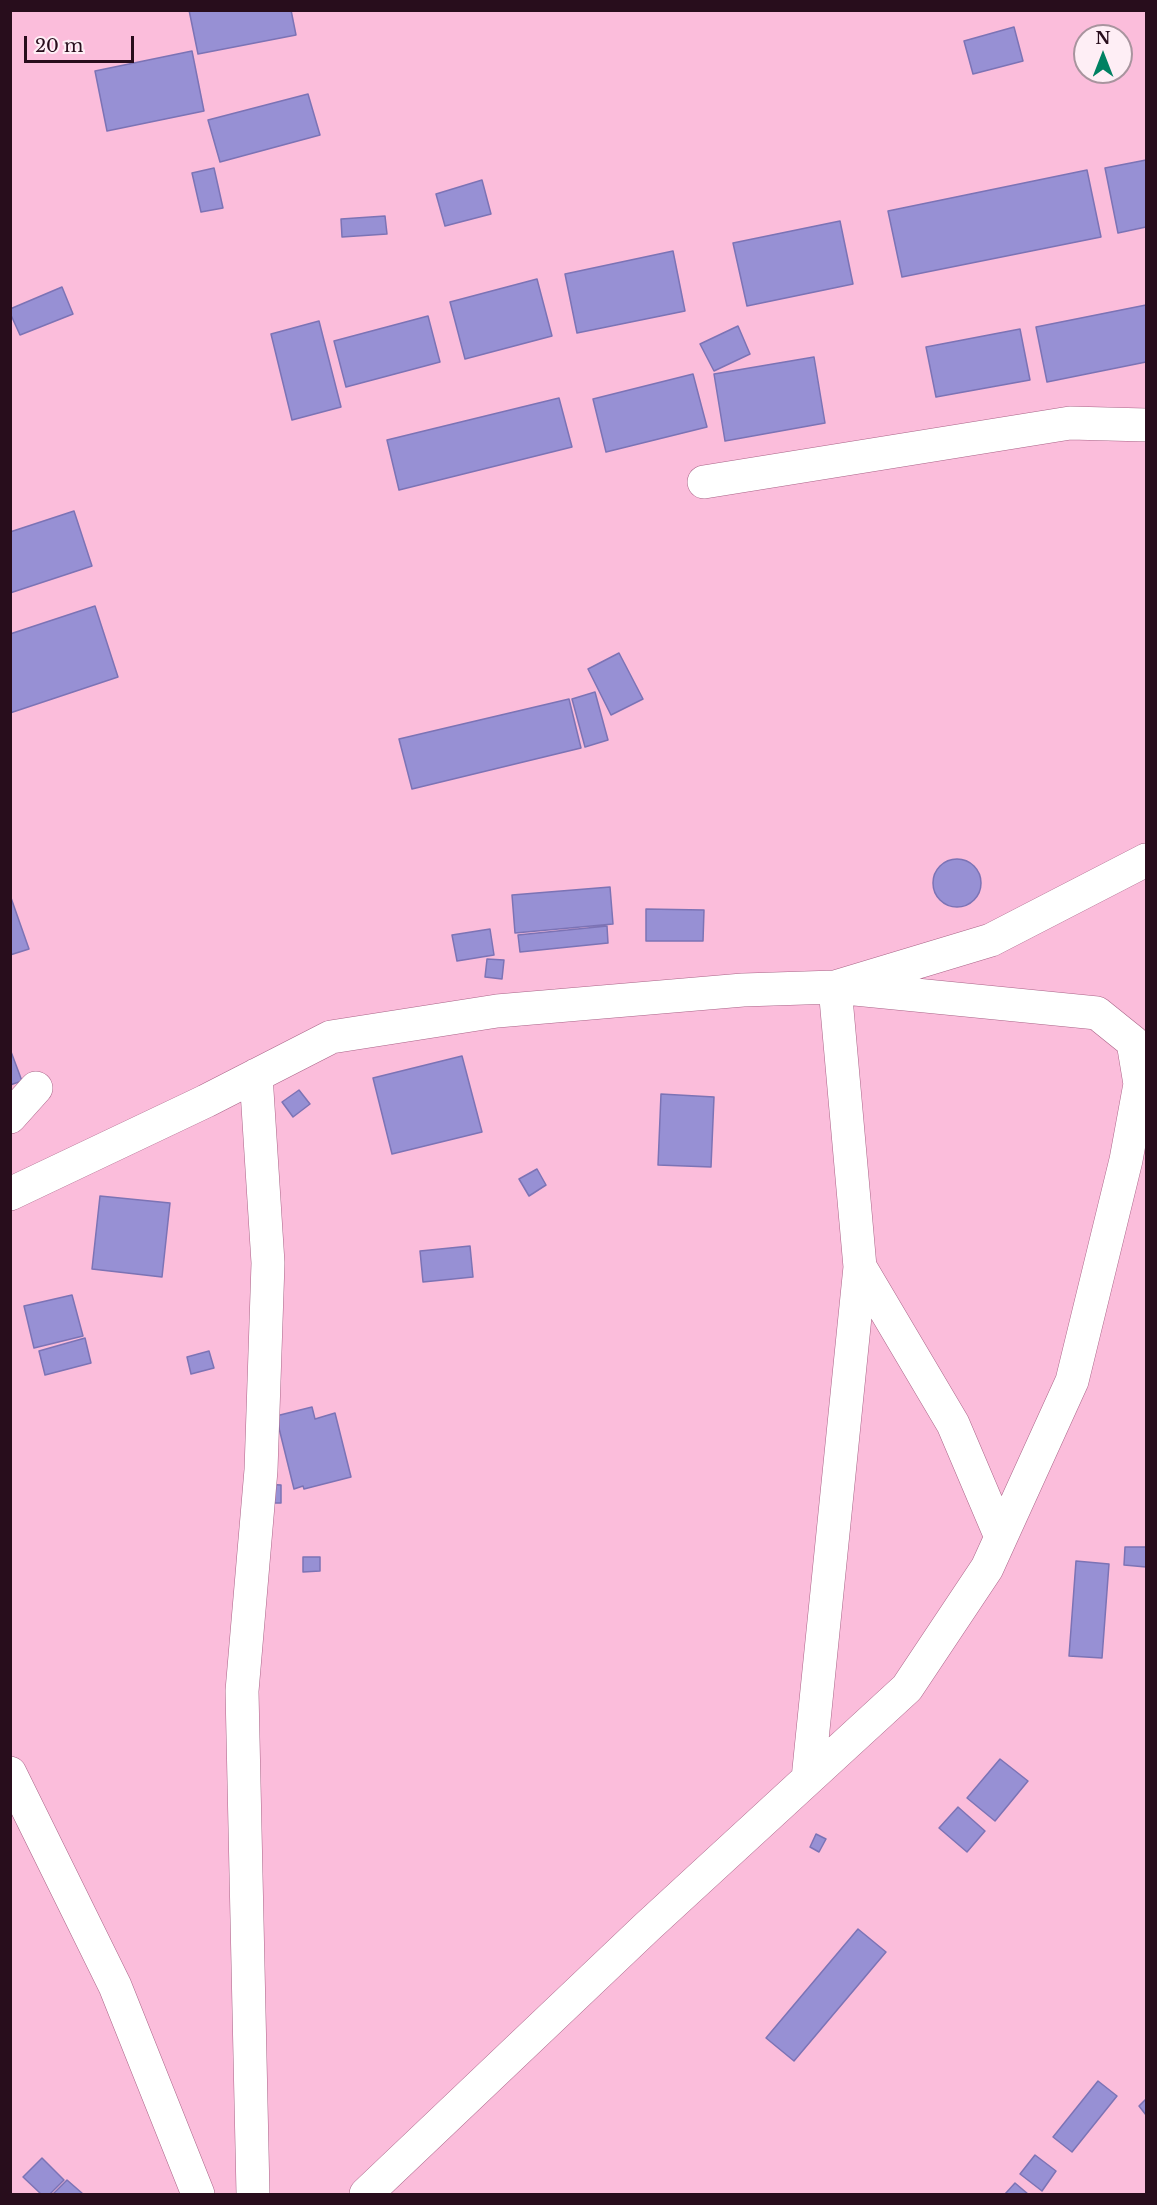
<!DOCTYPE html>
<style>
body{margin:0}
#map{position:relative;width:1157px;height:2205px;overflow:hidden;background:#fbbddb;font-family:"Libre Baskerville",serif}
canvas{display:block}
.frame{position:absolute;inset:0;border:12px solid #280d1c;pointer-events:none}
.north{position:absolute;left:1073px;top:24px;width:60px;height:60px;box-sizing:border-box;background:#feeef5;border:2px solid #a8949e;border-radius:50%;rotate:0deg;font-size:16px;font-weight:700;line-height:24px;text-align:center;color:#280d1c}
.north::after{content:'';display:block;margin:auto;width:21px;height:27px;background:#008162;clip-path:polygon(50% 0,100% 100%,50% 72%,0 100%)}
.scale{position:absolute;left:24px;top:36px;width:110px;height:27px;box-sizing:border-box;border:3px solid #280d1c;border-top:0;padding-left:8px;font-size:18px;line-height:21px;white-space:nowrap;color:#280d1c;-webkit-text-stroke:4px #feeef5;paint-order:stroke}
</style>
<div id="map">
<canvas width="1157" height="2205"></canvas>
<div class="frame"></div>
<div class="north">N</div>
<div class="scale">20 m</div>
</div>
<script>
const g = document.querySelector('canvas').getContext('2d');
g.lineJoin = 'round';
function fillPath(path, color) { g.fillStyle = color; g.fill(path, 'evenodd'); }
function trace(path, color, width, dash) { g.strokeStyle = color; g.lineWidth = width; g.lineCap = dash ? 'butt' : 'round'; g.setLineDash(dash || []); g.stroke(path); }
const building = new Path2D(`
 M189 10H291L296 35 198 54Z
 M1014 27 1023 61 973 74 964 41Z
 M192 51 204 111 107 131 95 71Z
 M308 94 320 135 220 162 208 120Z
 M1146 160V227L1118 233 1105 168Z
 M214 168 223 208 201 212 192 173Z
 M1087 170 1101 237 902 277 888 211Z
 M482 180 491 214 445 226 436 194Z
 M385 216 387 234 342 237 341 219Z
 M840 221 853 284 747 306 733 243Z
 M673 251 685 311 577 333 565 274Z
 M537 279 552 336 465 359 450 302Z
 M62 287 73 314 20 335 10 313V309Z
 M1146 305V362L1047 382 1036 327Z
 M428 316 440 362 346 387 334 341Z
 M319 321 341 407 292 420 271 334Z
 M738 326 750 354 714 371 700 344Z
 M1020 329 1030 380 936 397 926 347Z
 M814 357 825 423 725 441 714 374Z
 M693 374 707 427 606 452 593 399Z
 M559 398 572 447 399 490 387 440Z
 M74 511 92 566 10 593V532Z
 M95 606 118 677 10 713V634Z
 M619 653 643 699 611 715 588 669Z
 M595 692 608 740 585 747 572 699Z
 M569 699 581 748 412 789 399 739Z
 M933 883a24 24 0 1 1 48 0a24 24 0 1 1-48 0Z
 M610 887 613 924 515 933 512 895Z
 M10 895 29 949 10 955Z
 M646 909 704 910 703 941H646Z
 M607 926 608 943 520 952 518 935Z
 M490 929 494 955 457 961 452 935Z
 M487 959 504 960 502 979 485 977Z
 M10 1049 22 1081 10 1085Z
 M462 1056 482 1132 392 1154 373 1078Z
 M299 1090 310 1104 293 1117 282 1102Z
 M661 1094 714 1097 711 1167 658 1165Z
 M537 1169 546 1185 529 1196 519 1179Z
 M100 1196 170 1203 162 1277 92 1269Z
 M470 1246 473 1277 423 1282 420 1251Z
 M72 1295 83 1336 34 1348 24 1306Z
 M85 1338 91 1363 45 1375 39 1351Z
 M209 1351 214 1368 191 1374 187 1357Z
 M312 1407 315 1419 335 1413 351 1477 304 1489 303 1486 294 1489 276 1416Z
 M264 1484 281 1485V1503H263Z
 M1125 1547H1146V1567L1124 1565Z
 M303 1557H320V1571L303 1572Z
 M1076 1561 1109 1564 1102 1658 1069 1656Z
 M1000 1759 1028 1781 995 1821 967 1798Z
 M958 1807 985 1831 967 1852 939 1828Z
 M816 1834 826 1839 819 1852 810 1847Z
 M858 1929 886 1952 794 2061 766 2038Z
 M1098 2081 1117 2096 1072 2152 1053 2137Z
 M1146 2099V2115L1139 2106Z
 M1035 2155 1056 2171 1042 2191 1020 2174Z
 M42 2158 64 2180 50 2194H41L23 2177Z
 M67 2180 83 2194H53Z
 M1015 2183 1028 2194H1005Z`);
const minor = new Path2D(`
 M704 482 1070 423 1146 425
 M10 1117 36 1088
 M10 1194 206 1101 331 1037 497 1011 743 990 835 987 991 940 1146 860
 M10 1773 115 1986 198 2194
 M808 1779 860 1267
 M253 2194 242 1691 261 1470 268 1263 256 1075
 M366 2194 647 1927 907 1688 987 1568 1072 1381 1126 1160 1140 1084 1133 1042 1097 1013 835 987 860 1267 953 1424 1001 1537`);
fillPath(building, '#9790d4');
trace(building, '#7c73b5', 1.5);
trace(minor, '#a96387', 34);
trace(minor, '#fff', 33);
</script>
